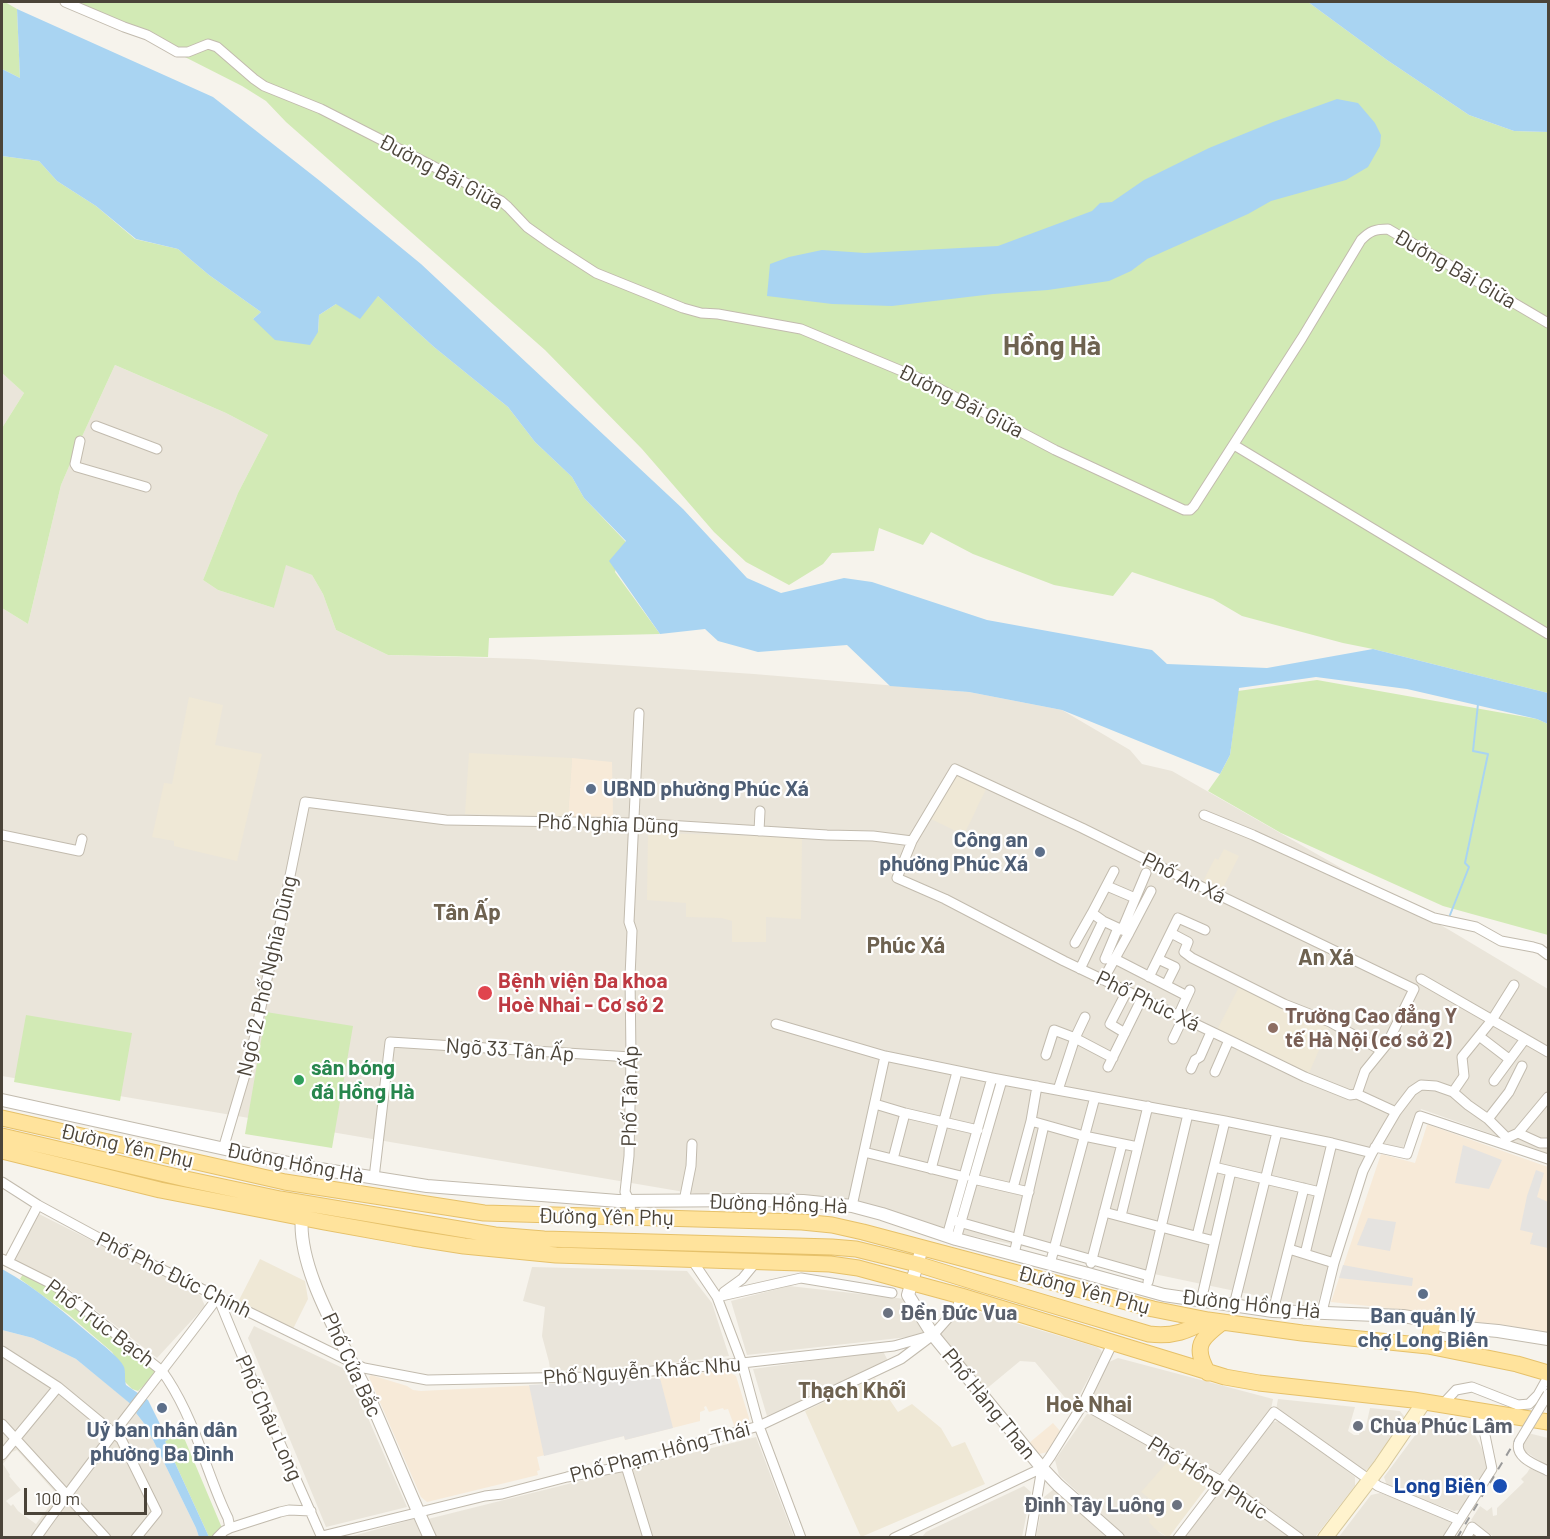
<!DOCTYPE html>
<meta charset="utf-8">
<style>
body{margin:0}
#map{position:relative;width:1550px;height:1539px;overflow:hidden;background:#f6f3ec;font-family:Barlow,sans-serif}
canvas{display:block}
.frame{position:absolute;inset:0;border:3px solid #4b4439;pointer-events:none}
.scale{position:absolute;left:24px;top:1488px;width:123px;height:27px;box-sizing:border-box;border:3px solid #4b4439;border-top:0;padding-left:8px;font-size:18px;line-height:21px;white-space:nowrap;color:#4b4439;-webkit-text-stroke:4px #fff;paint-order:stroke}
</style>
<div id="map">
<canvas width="1550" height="1539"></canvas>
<div class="frame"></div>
<div class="scale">100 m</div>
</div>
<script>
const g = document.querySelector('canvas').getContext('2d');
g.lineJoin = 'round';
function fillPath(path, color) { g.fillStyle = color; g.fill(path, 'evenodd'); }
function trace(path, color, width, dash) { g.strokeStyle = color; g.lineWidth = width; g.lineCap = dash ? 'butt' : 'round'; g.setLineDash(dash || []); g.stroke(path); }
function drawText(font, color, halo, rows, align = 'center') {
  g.font = font + ' Barlow,sans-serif'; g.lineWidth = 4.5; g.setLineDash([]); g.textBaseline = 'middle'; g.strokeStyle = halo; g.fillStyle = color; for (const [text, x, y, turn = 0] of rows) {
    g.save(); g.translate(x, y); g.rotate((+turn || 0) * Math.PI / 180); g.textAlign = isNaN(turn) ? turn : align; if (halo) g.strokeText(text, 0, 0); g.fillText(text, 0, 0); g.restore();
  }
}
const residential = new Path2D(`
 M115 365 226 413 268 435 238 493 203 580 218 590 274 608 285 564 312 575 323 594 336 630 388 655 528 659 754 674 969 692 1062 710 1130 750 1142 764 1172 771 1451 931 1548 989V1154L1421 1109 1402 1149 1371 1143 1316 1308 868 1214 696 1194 2 1076V608L28 624 61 485 80 441Z
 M2 373 24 393 2 428Z
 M39 1214 200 1295 205 1306 157 1358 70 1290 13 1260Z
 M532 1267 687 1271 712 1303 729 1356 652 1365 556 1371 550 1369 549 1362 542 1336 545 1307 523 1301Z
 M789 1286 906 1299 926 1335 747 1355 731 1301Z
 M965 1308 1097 1347 1101 1350 1102 1353 1073 1407 1035 1362 1020 1361 985 1390 941 1340V1331Z
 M254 1326 347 1370 407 1507 326 1527 248 1338Z
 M2 1330 33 1338 76 1359 139 1410 136 1413 143 1422 153 1440 196 1528 199 1537 2 1538ZM17 1450 54 1491 47 1501 51 1504 36 1524 18 1511 13 1504 11 1506 6 1501 21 1490 9 1476 10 1475 3 1464 12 1452Z
 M883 1351 888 1361 767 1416 753 1369Z
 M1118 1358 1273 1399 1271 1409 1223 1472 1214 1473 1094 1406 1091 1397 1109 1362Z
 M1278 1399 1355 1407 1348 1431 1354 1435H1359L1360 1430 1365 1431 1370 1408 1400 1411 1407 1420 1371 1467 1365 1471 1361 1470 1276 1410Z
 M1087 1414 1093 1415 1171 1458 1150 1499V1520L1159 1532 1167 1537H1126L1059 1475 1055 1460Z
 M1428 1418 1469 1423 1484 1453 1487 1467 1464 1509 1454 1511 1387 1486 1384 1477Z
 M1281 1421 1355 1477V1486L1315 1537 1307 1538 1227 1480 1271 1422Z
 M1528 1433 1548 1438V1467L1522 1449Z
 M756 1437 794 1537H436L428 1519Z
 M1530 1468 1548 1477V1537H1494L1471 1520 1480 1506 1487 1511 1492 1507 1493 1516 1497 1515V1508L1524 1482 1521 1479 1527 1473Z
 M1024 1486 1031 1492 1022 1537H922L926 1532Z
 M1222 1487 1291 1538H1185Z
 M1054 1489 1106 1537H1036L1044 1497Z
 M1380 1493 1450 1519 1451 1529 1446 1537 1338 1538 1371 1495Z
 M414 1519 422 1537H349Z`);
const commercial = new Path2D(`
 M572 758 612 762 613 816 568 817Z
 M1427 1125H1429L1548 1167V1334L1505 1325 1439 1319 1440 1314 1434 1313 1331 1302 1381 1154 1415 1163Z
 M725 1370 736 1376 749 1418V1421L744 1425 735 1428 728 1409 724 1410 723 1408 709 1412 706 1406 704 1407 705 1410 700 1412V1421L625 1440 624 1436 537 1457 540 1470 537 1471 538 1475 427 1502 421 1497 369 1377 371 1375 407 1386 413 1390 421 1391 599 1382 660 1378Z
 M1053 1423 1060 1431 1048 1452 1039 1454 1029 1443Z`);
const education = new Path2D(`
 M189 697 223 705 215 745 262 754 237 861 174 846V841L152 837 164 783 172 784Z
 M469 753 572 758 568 817 465 814Z
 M953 774 986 789 964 835 927 817Z
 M648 833 802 837 801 919 766 917V942H732V921L722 918 686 917V903L647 900Z
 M1224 849 1239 856 1223 888 1213 883 1209 889 1201 885 1215 858 1218 860Z
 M1241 983 1329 1027 1309 1073 1292 1066 1217 1030Z
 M260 1259 305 1281 308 1299 293 1329 238 1302Z
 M875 1378 898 1412 912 1404 941 1428 952 1447 965 1442 985 1484 861 1537 805 1411Z
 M1171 1458 1207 1478 1209 1484 1169 1537H1167L1154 1528 1149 1522 1150 1519 1141 1510 1150 1499 1141 1492Z`);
const green = new Path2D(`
 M2 2H5L17 9 20 78 2 69Z
 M61 2H1308L1387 60 1469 115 1514 131 1548 132V693L1373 649 1343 643 1242 616 1213 599 1132 572 1113 596 1054 585 973 554 931 532 923 545 879 528 874 551 832 553 823 564 789 585 746 562 714 532 642 449 545 350 286 122 266 101 242 86 179 54Z
 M2 156 39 161 57 181 96 206 135 239 178 249 209 275 261 312 253 319 318 332 319 315 336 304 377 295 434 347 508 407 535 442 572 477 584 498 626 542 615 572 660 634 489 638 488 657 388 655 336 630 323 594 312 575 286 565 274 608 218 590 203 580 238 493 268 435 226 413 115 365 80 441 61 485 28 624 2 608V428L24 393 2 373Z
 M1317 680 1537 719 1548 724V935L1443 906 1281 833 1208 791 1220 774 1230 755 1238 691Z
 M266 1012 353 1026 332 1148 245 1134Z
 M26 1015 132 1033 120 1101 14 1082Z
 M23 1274 49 1285 154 1370V1376L138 1391 132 1389 124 1381 125 1373 112 1352 69 1315 20 1279Z
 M182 1433 222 1528 211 1537H209L165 1441Z`);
const parking = new Path2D(`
 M1463 1145 1502 1160 1489 1189 1455 1183Z
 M1536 1170 1544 1173 1537 1197 1548 1202V1248L1530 1244 1533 1233 1520 1230 1527 1196Z
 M1368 1218 1396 1222 1390 1251 1357 1245Z
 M1343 1265 1413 1278 1412 1286 1339 1278Z
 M660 1378 673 1428 625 1440 624 1436 544 1456 529 1385Z`);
const water = new Path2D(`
 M1308 2H1548V132L1514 131 1469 115 1387 60Z
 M17 9 213 97 320 181 421 264 683 509 747 578 781 593 844 578 872 582 987 620 1152 650 1167 664 1267 668 1373 649 1548 693V724L1537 719 1407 689 1316 677 1239 688 1230 755 1220 774 1062 710 969 692 890 686 847 645 758 652 718 641 705 629 660 634 609 561 626 541 584 498 572 477 535 442 508 407 434 347 378 296 360 319 336 304 319 315 318 332 310 345 275 340 253 319 261 312 209 275 178 249 136 239 96 206 57 181 39 161 2 156V69L20 78Z
 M1337 99 1358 103 1375 123 1381 135 1380 146 1368 167 1346 180 1271 201 1248 214 1147 259 1131 271 1109 281 1048 290 993 294 892 306 832 304 767 296 770 264 789 257 822 250 865 253 998 246 1092 211 1100 203 1112 202 1144 180 1209 148 1273 122Z
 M2 1269C37 1288 67 1315 98 1341 105 1347 120 1358 124 1367 126 1373 124 1379 126 1385L148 1400 168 1440 165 1441 209 1537H199L196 1528 153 1440 143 1422 136 1413 138 1410 76 1359 33 1338 2 1330Z`);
const stream = new Path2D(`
 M1450 915 1469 867 1465 863 1488 754 1473 751 1478 704`);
const minor = new Path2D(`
 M65 2 124 27 147 35 177 52H188L208 44 217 47 254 79 264 86 321 109 501 201 508 207 527 227 551 244 596 273 683 308 701 313 718 314 801 329 921 379 1055 450 1184 510H1190L1194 506 1302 338 1361 240C1370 231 1375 229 1388 229L1548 323
 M96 426 157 449
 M80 441 75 464 77 467 146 487
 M1234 445 1548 634
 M1204 815 1253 835 1434 918 1476 927 1501 941 1533 947 1540 949 1548 955
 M759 831 760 811
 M2 835 79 851 82 839
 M1107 886 1135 898
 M1092 913 1114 871
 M1122 930 1146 873
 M1129 933 1151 891
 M1171 933 1188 942 1184 952 1192 958 1284 1004 1330 1022 1381 1050
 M1075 943 1092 913 1103 921 1129 933 1103 980
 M1105 959 1118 928
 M1115 959 1187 996
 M1158 959 1175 967 1166 985
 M1080 969 1103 921
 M1149 977 1178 918 1205 930
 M1421 979 1548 1052
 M1178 1016 1190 990
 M776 1024 885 1056 992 1078 1225 1121 1332 1143 1372 1153
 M1125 1033 1110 1024 1127 991
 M1479 1036 1509 1059
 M1173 1039 1183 1018
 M1046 1055 1054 1030 1075 1038 1113 1058
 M1108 1067 1142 998
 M1191 1069 1195 1060 1200 1057 1211 1032
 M1215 1072 1229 1040
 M1494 1081 1525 1039
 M1058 1090 1075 1038 1085 1017
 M1453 1092 1464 1076 1462 1057 1492 1020 1514 985
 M875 1104 905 1113 978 1130
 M1396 1112 1412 1091 1421 1085 1436 1086 1453 1092 1468 1105 1488 1119 1507 1138 1518 1133 1540 1143H1548
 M1488 1119 1509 1092 1522 1066
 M1031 1121 1084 1136 1138 1147
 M1518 1133 1548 1097
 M1375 1147 1407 1154 1420 1116 1548 1159
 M223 1149 250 1058 270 965 278 935 305 802 446 820 634 823 827 835 873 836 912 841
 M864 1152 965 1177
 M893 1159 905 1113
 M1214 1167 1320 1192
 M931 1169 957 1072
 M374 1178 390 1042 631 1057
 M973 1179 1029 1192
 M2 1182 38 1205 110 1244 351 1362 364 1368 427 1380 585 1377 742 1363 894 1346 933 1335
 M1013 1188 1031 1121 1037 1086
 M684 1201 691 1166 692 1144
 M852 1206 885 1056
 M1104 1212 1214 1241
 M1121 1216 1148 1106
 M631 1217 630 1202 625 1192 629 1156 631 1057 630 977 632 931 629 922 639 713
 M952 1220 1149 1276
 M947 1236 992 1078
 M1197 1236 1225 1121
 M956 1239 1002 1080
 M1289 1249 1334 1263
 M1014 1254 1044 1125
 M1305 1254 1332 1143
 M2 1259 54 1285 162 1371C180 1396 195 1431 205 1461 212 1480 219 1500 228 1518L230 1528 280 1512 289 1510 311 1511
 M692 1260 717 1297 742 1363 759 1426 801 1538
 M8 1262 38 1205
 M1091 1263 1122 1144
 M1050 1264 1095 1097
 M1148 1282 1188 1114
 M724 1292 742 1279 756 1262
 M218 1297C250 1378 287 1458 322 1538
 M717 1297 801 1278 892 1293
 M1201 1301 1231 1171
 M1234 1305 1277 1132
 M1273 1311 1304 1188
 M1322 1312 1334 1263 1363 1171 1372 1153 1396 1112 1357 1094 1350 1095 1305 1077 1229 1040 1064 961 945 899 897 878 912 841 955 769 1082 828 1171 872 1414 989 1387 1044 1365 1071 1357 1094
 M2 1351 58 1387 121 1439 157 1512 136 1538
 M1083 1404 1221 1481 1299 1538
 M1442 1405 1456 1390 1472 1387 1518 1405 1529 1404 1538 1395 1548 1377
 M2 1424 106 1538
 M1519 1442C1514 1458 1537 1465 1548 1471
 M2 1455 58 1387
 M626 1466 648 1538
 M322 1536 485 1496 502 1494 567 1477 626 1466 694 1444 759 1426 901 1359 933 1335 957 1308 961 1296
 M36 1538C94 1455 158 1378 218 1297
 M217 1538 224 1531 230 1528
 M894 1538 1042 1468
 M1030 1538 1042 1468 1050 1457 1083 1404 1113 1342
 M1178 1538 1274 1412 1378 1486 1459 1520
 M1448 1538 1492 1469 1480 1411
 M1466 1538 1472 1527 1486 1538`);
const tertiary = new Path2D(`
 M2 1100 307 1167 427 1186 618 1201 753 1200 803 1201 852 1206 882 1214 956 1239 1088 1274 1164 1295 1273 1311 1403 1316 1433 1321 1444 1326 1498 1331 1548 1339
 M303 1209C292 1264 345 1345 368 1395 389 1442 408 1490 430 1538
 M922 1248 908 1295 933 1335 1042 1468 1058 1485 1118 1538`);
const secondary = new Path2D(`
 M1325 1538 1381 1465 1424 1402`);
const primary = new Path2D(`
 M2 1118 285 1182 484 1213 802 1222 832 1225 863 1232 1153 1309 1208 1320 1302 1333 1428 1346 1517 1364 1548 1373
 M2 1136 186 1179 280 1199 495 1235 544 1239 832 1247 856 1249 917 1264 978 1283 1149 1334C1174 1337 1187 1331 1208 1320
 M2 1151 160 1190 324 1222 413 1238 464 1246 556 1255 830 1264 858 1268 961 1296 1225 1377 1259 1383 1413 1400 1548 1422
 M1428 1346 1433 1321
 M1208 1373C1193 1346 1200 1339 1223 1322`);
const rail = new Path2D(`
 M1457 1538 1548 1386`);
const minorBridge = new Path2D(`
 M1519 1442 1548 1394`);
const markers = [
 [591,789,6,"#5c6f8a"],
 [1040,852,6,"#5c6f8a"],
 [485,993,8,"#e0444e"],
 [1273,1028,6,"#8d6e63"],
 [299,1080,6,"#2e9e5b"],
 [1423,1294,6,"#5c6f8a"],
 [888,1313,6,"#6b7280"],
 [162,1408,6,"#5c6f8a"],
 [1358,1426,6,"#6b7280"],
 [1500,1486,8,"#1a4fb4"],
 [1177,1505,6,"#6b7280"]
];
const streetNames = [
 ["Đường Bãi Giữa",441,172,28],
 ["Đường Bãi Giữa",1455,269,30],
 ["Đường Bãi Giữa",961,401,27],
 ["Phố Nghĩa Dũng",608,824,2],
 ["Phố An Xá",1184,878,26],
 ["Ngõ 12 Phố Nghĩa Dũng",267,976,-77],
 ["Phố Phúc Xá",1148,1001,26],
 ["Ngõ 33 Tân Ấp",510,1050,4],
 ["Phố Tân Ấp",630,1096,-89],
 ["Đường Yên Phụ",127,1146,13],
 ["Đường Hồng Hà",295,1163,11],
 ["Đường Hồng Hà",778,1204,2],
 ["Đường Yên Phụ",606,1217,1],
 ["Phố Phó Đức Chính",174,1275,26],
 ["Đường Yên Phụ",1084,1290,15],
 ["Đường Hồng Hà",1251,1304,6],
 ["Phố Trúc Bạch",100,1323,37],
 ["Phố Cửa Bắc",352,1365,65],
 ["Phố Nguyễn Khắc Nhu",642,1371,-4],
 ["Phố Hàng Than",989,1404,51],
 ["Phố Châu Long",269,1418,66],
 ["Phố Phạm Hồng Thái",660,1452,-15],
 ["Phố Hồng Phúc",1208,1478,32]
];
const serviceNames = [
 ["UBND phường Phúc Xá",603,789,"left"],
 ["Công an",1028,840,"right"],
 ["phường Phúc Xá",1028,864,"right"],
 ["Ban quản lý",1423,1316],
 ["chợ Long Biên",1423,1340],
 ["Uỷ ban nhân dân",162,1430],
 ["phường Ba Đình",162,1454]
];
const healthNames = [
 ["Bệnh viện Đa khoa",498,981],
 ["Hoè Nhai - Cơ sở 2",498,1005]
];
const educationNames = [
 ["Trường Cao đẳng Y",1285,1016],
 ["tế Hà Nội (cơ sở 2)",1285,1040]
];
const leisureNames = [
 ["sân bóng",311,1068],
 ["đá Hồng Hà",311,1092]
];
const worshipNames = [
 ["Đền Đức Vua",900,1313],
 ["Chùa Phúc Lâm",1370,1426],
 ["Đình Tây Luông",1165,1505,"right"]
];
const transitNames = [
 ["Long Biên",1486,1486]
];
const neighbourhoodNames = [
 ["Tân Ấp",467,913],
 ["Phúc Xá",906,946],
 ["An Xá",1326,958],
 ["Thạch Khối",852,1391],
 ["Hoè Nhai",1089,1405]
];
const districtNames = [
 ["Hồng Hà",1052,346]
];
fillPath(residential, '#eae5da');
fillPath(commercial, '#f7ead8');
fillPath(education, '#efe8d6');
fillPath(green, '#d2eab5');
fillPath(parking, '#e5e3e0');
fillPath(water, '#a9d4f2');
trace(stream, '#a9d4f2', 2);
trace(minor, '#c2bbae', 11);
trace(tertiary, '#c2bbae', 14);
trace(secondary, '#d6c79b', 16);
trace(primary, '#e6c16a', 17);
trace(minor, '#fff', 9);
trace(tertiary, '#fff', 12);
trace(secondary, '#fff3cd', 14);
trace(primary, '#ffe39c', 15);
trace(rail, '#9a9a9a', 2, [8, 8]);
trace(minorBridge, '#c2bbae', 11, []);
trace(minorBridge, '#fff', 9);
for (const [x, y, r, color] of markers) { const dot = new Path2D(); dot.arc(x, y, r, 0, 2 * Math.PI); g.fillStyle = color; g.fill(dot); trace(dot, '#fff', 2); }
drawText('21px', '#4b4439', '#fff', streetNames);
drawText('bold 21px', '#4e5e75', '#fff', serviceNames);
drawText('bold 21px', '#be3a42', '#fff', healthNames, 'left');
drawText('bold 21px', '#785e54', '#fff', educationNames, 'left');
drawText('bold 21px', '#27864d', '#fff', leisureNames, 'left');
drawText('bold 21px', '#5b616d', '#fff', worshipNames, 'left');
drawText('bold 21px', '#164399', '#fff', transitNames, 'right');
drawText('bold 22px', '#6e6250', '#fff', neighbourhoodNames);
drawText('bold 27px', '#6e6250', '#fff', districtNames);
</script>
